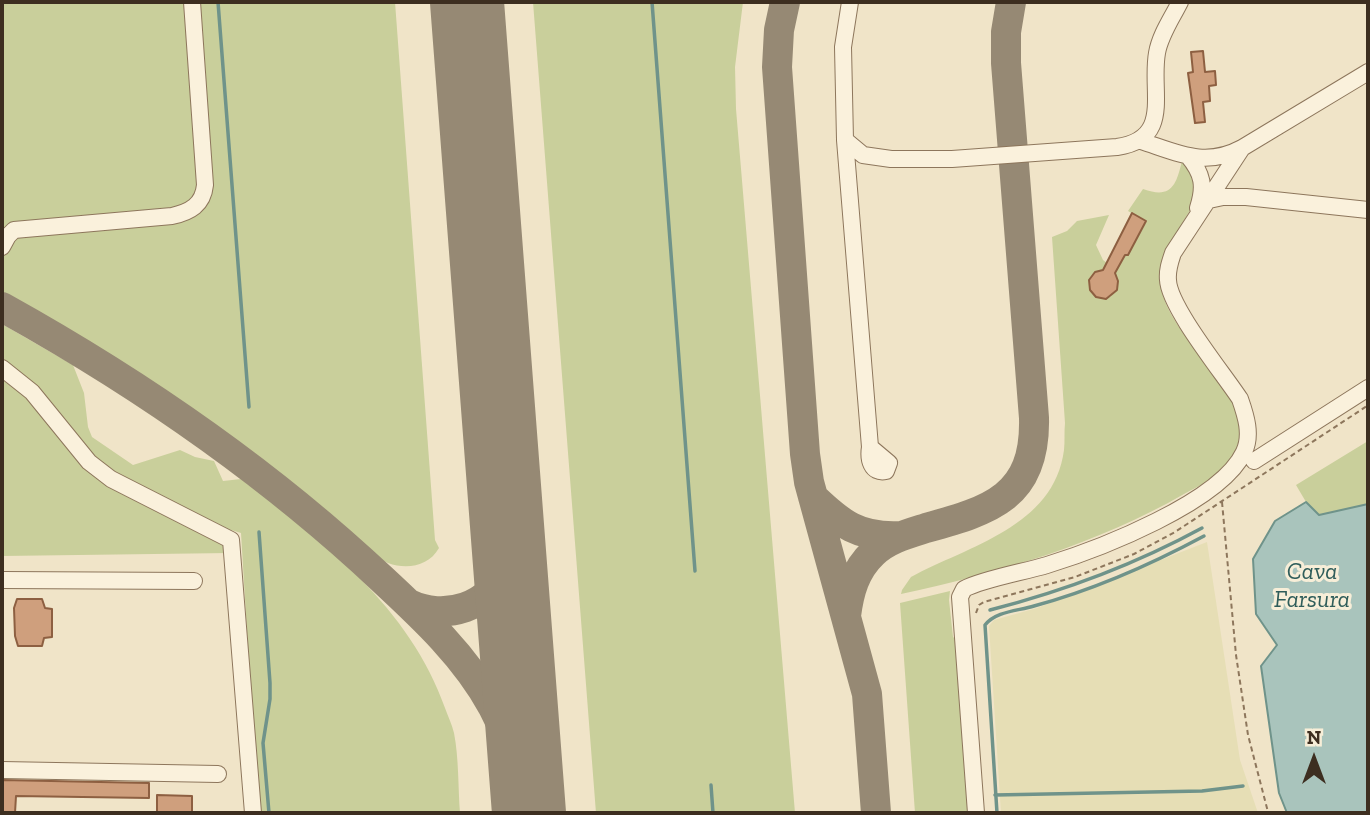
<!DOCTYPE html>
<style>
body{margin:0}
#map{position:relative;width:1370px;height:815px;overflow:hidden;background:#f0e4c8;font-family:"Zilla Slab",serif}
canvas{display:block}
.frame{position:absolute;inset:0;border:4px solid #3d2e20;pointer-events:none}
.north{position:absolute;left:1279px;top:724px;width:70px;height:70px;-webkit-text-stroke:5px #f7eed8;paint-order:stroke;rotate:0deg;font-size:19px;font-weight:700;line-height:28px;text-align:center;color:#3d2e20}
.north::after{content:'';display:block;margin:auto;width:24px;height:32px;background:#3d2e20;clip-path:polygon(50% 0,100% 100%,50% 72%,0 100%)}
</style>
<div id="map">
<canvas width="1370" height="815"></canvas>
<div class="frame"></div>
<div class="north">N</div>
</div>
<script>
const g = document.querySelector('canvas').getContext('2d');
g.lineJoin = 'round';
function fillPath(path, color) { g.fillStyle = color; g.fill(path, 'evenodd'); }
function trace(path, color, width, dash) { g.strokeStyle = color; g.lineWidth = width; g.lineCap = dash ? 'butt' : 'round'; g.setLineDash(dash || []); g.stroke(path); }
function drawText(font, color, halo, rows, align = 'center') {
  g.font = font + ' "Zilla Slab",serif'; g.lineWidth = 6; g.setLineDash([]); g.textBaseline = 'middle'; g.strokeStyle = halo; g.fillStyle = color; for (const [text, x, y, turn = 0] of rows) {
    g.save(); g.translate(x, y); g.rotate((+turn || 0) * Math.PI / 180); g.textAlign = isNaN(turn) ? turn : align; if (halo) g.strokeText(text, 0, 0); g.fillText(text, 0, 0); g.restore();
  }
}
const farmland = new Path2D(`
 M1207 542 1240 760 1258 813H1001L989 626 994 620 1037 608Z`);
const green = new Path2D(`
 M2 2H187L202 190 184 207 2 240Z
 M197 2H395L435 540 439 548C429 566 407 570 388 563 370 556 355 540 341 528 312 504 284 479 254 456 174 395 89 344 2 295V257L14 238 200 210Z
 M533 2H743L735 67 736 109 795 813H596Z
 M1182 161 1190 165 1197 197C1185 222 1165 246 1161 273 1154 322 1230 373 1239 420 1242 435 1237 453 1228 465 1218 478 1198 486 1184 494 1097 544 999 573 901 594L902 590 911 577C968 546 1054 527 1064 450 1065 441 1064 432 1065 423L1052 237 1067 231 1077 221 1109 215 1096 245 1103 260 1107 263 1104 269 1091 276 1089 285 1096 297H1110L1118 286 1115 273 1125 254 1128 255 1146 222 1128 211 1143 189C1171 199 1176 186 1182 161Z
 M2 324 73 365 84 393 88 427 92 437 133 465 180 450 195 457 214 461 223 481 241 479C322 539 411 609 445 708 448 716 452 725 454 733 459 759 458 787 460 813H258L241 533 218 526 103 467 2 363Z
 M2 375 26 393 75 455 221 539 230 553 2 556Z
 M1368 441V504L1319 515 1306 502 1296 485Z
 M950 591 949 600 953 637 959 642 972 813H915L900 603Z`);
const water = new Path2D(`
 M1306 502 1319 515 1368 504V813H1287L1279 793 1261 666 1277 645 1256 614 1253 559 1275 521Z`);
const stream = new Path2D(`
 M218 2 249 407
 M652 2 695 571
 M259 532 270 683V699L263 743 269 813
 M990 610C1064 591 1134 565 1202 528
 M711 785 713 813
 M995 795 1202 791 1243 786
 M997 813 985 625C996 611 1018 611 1034 606 1093 590 1150 565 1204 536`);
const taxiway = new Path2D(`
 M785 2 779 30 777 67 805 454 809 482 867 694 876 813
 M471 46 473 2
 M2 307C139 383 267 471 382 579 423 617 466 657 493 707 510 740 521 777 527 813
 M813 497C841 524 859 538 900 536
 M409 604C443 621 493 608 504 567 508 553 507 538 507 523
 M846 616C849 592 855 570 873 553 888 539 907 534 926 528 991 510 1036 497 1034 418L1006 63V32L1011 2`);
const runway = new Path2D(`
 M467 2 529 813`);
const building = new Path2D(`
 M1203 51 1205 72 1215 71 1216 85 1209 86 1210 101 1203 102 1205 122 1195 123 1188 73 1193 72 1191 52Z
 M1132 213 1146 221 1128 255H1125L1115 273 1118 281 1117 290 1106 299 1096 297 1090 290 1089 280 1095 272 1103 270Z
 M17 599H42L45 608 52 609V637L44 638 42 646H18L15 636 14 608Z
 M2 780 149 783V798L16 796 15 813H2Z
 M157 795 192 796V813H157Z`);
const path = new Path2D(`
 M1222 502 1236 655 1248 735 1268 812
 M976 613 979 605 984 602 1075 577 1134 554 1175 532 1367 406`);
const minor = new Path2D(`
 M850 2 843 47 845 140 863 155 891 159H952L1117 147C1173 139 1150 92 1157 53 1160 35 1172 18 1180 2
 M845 140 870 447C868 459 871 474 886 471L889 463 870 447
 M1141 141C1178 153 1205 168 1242 148L1368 72
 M1188 156C1203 174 1205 186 1198 208
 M1209 200 1223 197H1246L1368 210
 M2 247 8 236 14 230 172 216C190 212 203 205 205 185L192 2
 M2 368 32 392 89 462 111 479 231 540 253 813
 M1254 461 1368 388
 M2 580 194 581
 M2 770 218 774
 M976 813 960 597 964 589C983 579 1024 572 1047 565 1099 549 1221 502 1244 452 1252 435 1246 416 1240 399 1223 373 1169 307 1168 280 1167 270 1170 262 1173 253L1242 148`);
const waterNames = [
 ["Cava",1312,572],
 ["Farsura",1312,600]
];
fillPath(farmland, '#e6deb5');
fillPath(green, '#c9cf9b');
fillPath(water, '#a9c4bc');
trace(water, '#6f938a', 2);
trace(stream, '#6f938a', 3.5);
trace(taxiway, '#968974', 30);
trace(runway, '#968974', 74);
fillPath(building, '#cf9f7d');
trace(building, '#8d5f41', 2);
trace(minor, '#8d765c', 18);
trace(path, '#8d765c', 2, [5, 3.5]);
trace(minor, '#faf1dc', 16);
drawText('italic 24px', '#2f5d5a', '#f7eed8', waterNames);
</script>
